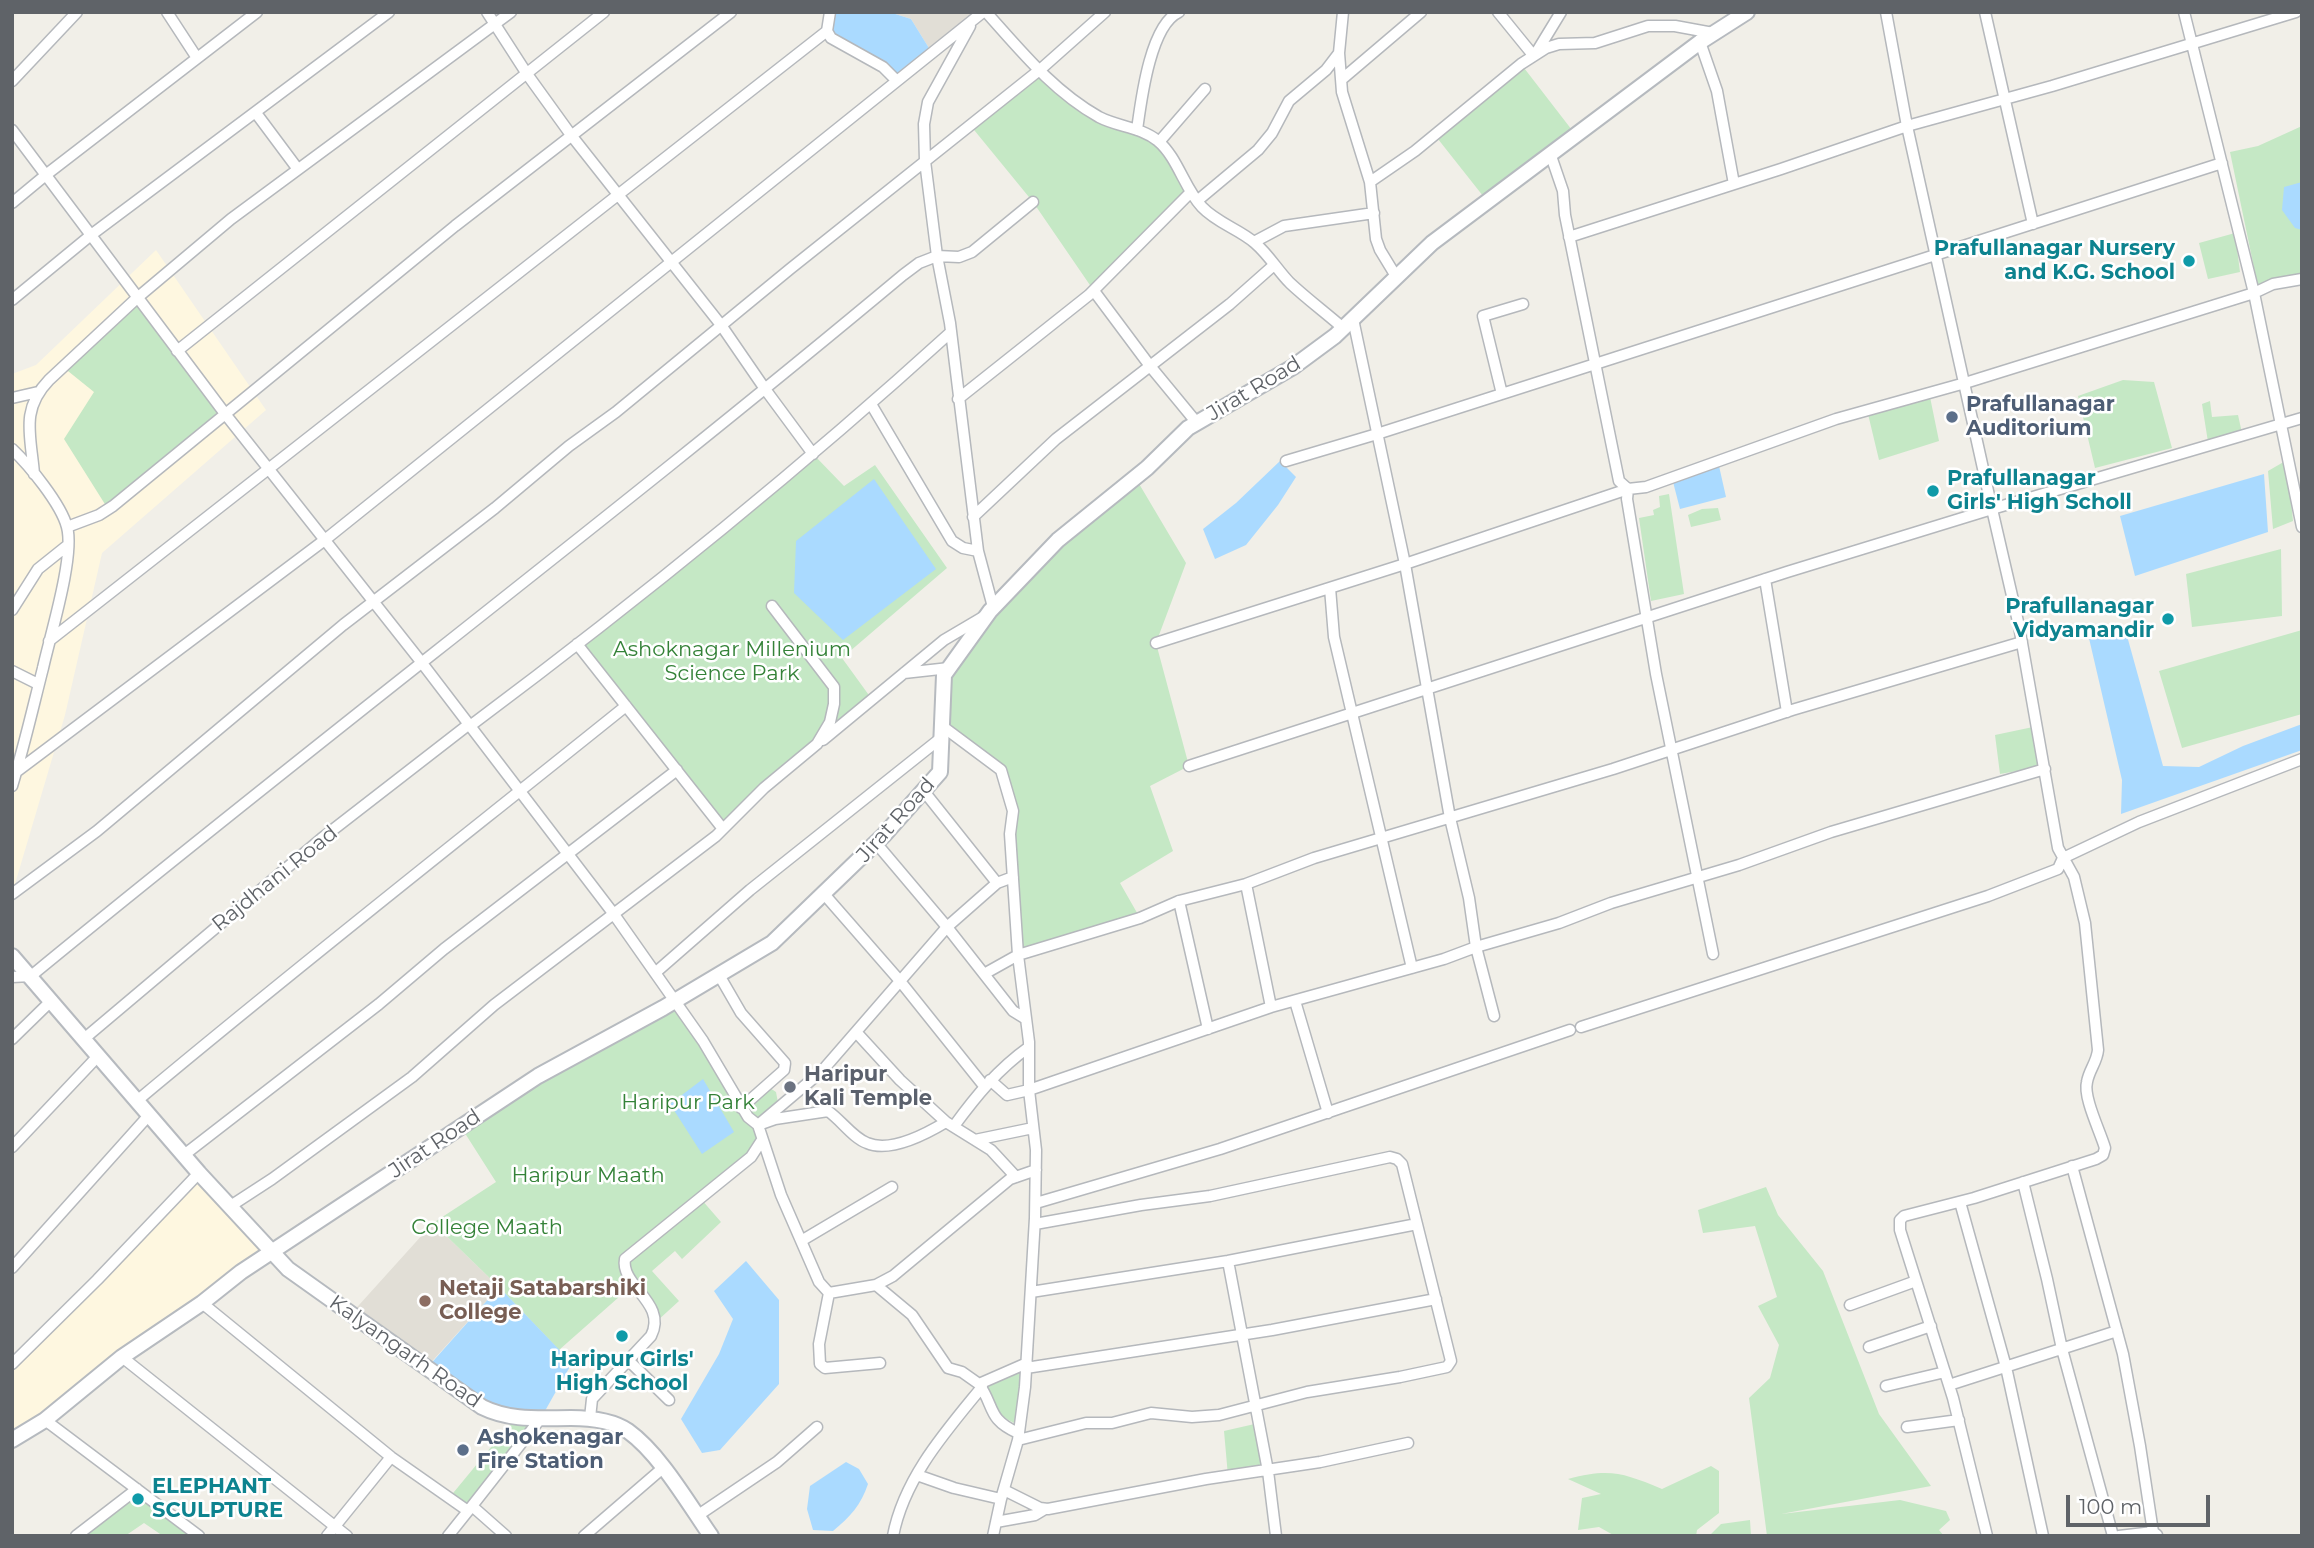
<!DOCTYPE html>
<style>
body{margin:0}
#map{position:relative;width:2314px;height:1548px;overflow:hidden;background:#f1efe8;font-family:Montserrat,sans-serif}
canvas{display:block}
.frame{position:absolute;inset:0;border:14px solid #5f6368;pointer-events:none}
.scale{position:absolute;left:2066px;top:1495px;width:144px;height:32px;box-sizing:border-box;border:4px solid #5f6368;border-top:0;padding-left:9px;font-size:21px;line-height:24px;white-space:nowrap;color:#5f6368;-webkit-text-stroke:5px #fff;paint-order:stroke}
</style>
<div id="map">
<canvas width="2314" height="1548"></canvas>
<div class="frame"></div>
<div class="scale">100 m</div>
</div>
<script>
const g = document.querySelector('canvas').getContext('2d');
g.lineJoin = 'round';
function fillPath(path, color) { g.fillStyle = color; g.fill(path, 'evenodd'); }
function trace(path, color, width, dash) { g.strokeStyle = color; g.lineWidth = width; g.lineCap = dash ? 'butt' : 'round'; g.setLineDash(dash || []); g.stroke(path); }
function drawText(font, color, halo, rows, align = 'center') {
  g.font = font + ' Montserrat,sans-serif'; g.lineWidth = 5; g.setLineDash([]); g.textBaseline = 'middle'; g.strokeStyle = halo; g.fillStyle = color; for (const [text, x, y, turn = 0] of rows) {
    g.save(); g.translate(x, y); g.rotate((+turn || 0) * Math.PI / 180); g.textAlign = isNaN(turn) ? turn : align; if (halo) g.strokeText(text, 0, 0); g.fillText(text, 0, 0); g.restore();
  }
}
const commercial = new Path2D(`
 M156 250 266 410 102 553 65 715 12 894V374L36 365Z
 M199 1173 270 1252 12 1440V1364Z`);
const education = new Path2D(`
 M889 12H983L932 53 911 19Z
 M433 1223 499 1287 426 1368 350 1315Z`);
const green = new Path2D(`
 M1521 64 1575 134 1487 201 1434 134Z
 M1038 71 1077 104 1159 142 1190 193 1094 291 1033 202 970 125Z
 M2302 126V274L2258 287 2230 152 2258 146Z
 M2235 233 2240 272 2208 279 2199 243Z
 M137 298 226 415 108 509 64 439 94 392 63 367Z
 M2123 380 2154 382 2172 448 2095 468 2078 396Z
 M1930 397 1939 441 1879 460 1868 414Z
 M2210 401 2212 417 2238 415 2242 433 2208 442 2202 404Z
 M813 454 844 486 875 465 947 568 842 658 871 698 723 829 577 644Z
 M2287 460 2293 521 2273 529 2268 471Z
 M1135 477 1186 563 1156 643 1189 766 1150 786 1173 851 1120 883 1140 918 1018 955 1013 811 1001 770 942 726 944 675 987 614Z
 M1669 494 1684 594 1651 601 1639 518 1654 515 1653 510 1660 507 1659 496Z
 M1718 508 1721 520 1691 527 1688 515 1702 509Z
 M2281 549 2282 616 2192 627 2186 574Z
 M2302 630V714L2182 748 2159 671Z
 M2033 727 2040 767 2000 774 1995 735Z
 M674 1002 740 1107 767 1086 776 1092 779 1108 758 1125 762 1140 701 1199 721 1222 682 1259 675 1251 652 1271 679 1301 656 1322 624 1266 619 1297 559 1350 499 1287 433 1223 496 1182 461 1127Z
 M1766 1187 1778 1215 1823 1271 1879 1414 1931 1486 1781 1514 1900 1500 1946 1511 1950 1520 1939 1530 1944 1536H1767L1749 1398 1770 1378 1779 1345 1758 1306 1777 1297 1755 1226 1703 1233 1698 1210Z
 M1025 1365 1019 1425C992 1415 997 1401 984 1381Z
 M515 1418H541L468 1511 449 1498Z
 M1259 1423 1268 1471 1228 1476 1224 1431Z
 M1711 1466 1719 1471V1513L1697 1530 1696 1536H1615L1599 1527 1578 1530 1582 1498 1601 1494 1568 1479C1610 1468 1623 1473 1662 1489Z
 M140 1493 199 1536H163L144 1523 125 1536H85Z
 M1750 1520 1751 1536H1709L1721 1524Z`);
const water = new Path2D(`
 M830 12H889L911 19 932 53 897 81 831 38Z
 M2302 182V230L2295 228 2282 210 2284 187Z
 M1280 461 1296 477 1278 505 1246 545 1215 559 1203 529 1236 503Z
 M1719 466 1726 497 1680 509 1672 478Z
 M2264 474 2268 532 2135 576 2120 516Z
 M874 479 936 569 843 640 794 593 796 541Z
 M2124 625 2163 766 2199 767 2243 746 2302 724V750L2121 814 2122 780 2088 634Z
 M703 1079 734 1132 702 1154 670 1104Z
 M746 1261 779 1300V1384L720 1450 702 1453 681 1419 719 1354 733 1319 714 1291Z
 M499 1287 572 1363 541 1418H515L427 1368Z
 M846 1462 859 1469 868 1484C861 1505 850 1517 833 1531L813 1530 807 1509 810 1486Z`);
const street = new Path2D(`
 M167 12 197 58
 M487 12 527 74 571 135 721 325 765 389 813 454
 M830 12 827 31 831 38 883 67 897 81
 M986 12C1021 51 1053 91 1099 117 1118 127 1141 127 1158 141 1178 158 1184 188 1202 207 1217 223 1239 229 1255 243 1269 255 1278 271 1290 283 1307 299 1326 313 1343 328
 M1343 12 1339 53 1342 92 1370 182 1376 239 1380 250 1397 278
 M1498 12 1533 55
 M1985 12 2033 224
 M2184 12 2254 293 2302 527
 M970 26 928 102 924 124 925 161 937 256 950 323 978 551 993 607
 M1700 42 1717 91 1734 184
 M1536 53 1561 12
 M1341 80 1421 12
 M12 81 77 12
 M256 113 297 168
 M12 130 226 415 422 663 613 913 703 1041 748 1117 758 1125 775 1119 828 1111C841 1120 853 1138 867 1143 890 1153 926 1134 946 1122L991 1150 1016 1177
 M1137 130C1141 101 1150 25 1179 12
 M1159 142 1205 89
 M1550 153 1563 191 1565 215 1619 481 1628 489 1646 487 1836 419 1965 383 2254 293 2273 284 2302 279
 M1370 182 1415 151 1521 64 1546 48 1559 44 1595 43 1648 26H1675L1713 33
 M1197 201 1258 150 1272 133 1289 101 1326 70 1339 53
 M12 203 47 174 257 12
 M1569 237 1781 169 1907 126 2052 86 2296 12
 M1254 242 1284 226 1374 213
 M1094 291 1150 366 1197 423
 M12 300 91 235 389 12
 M1353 319 1405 564 1450 818 1469 898 1476 947 1494 1016
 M177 351 604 12
 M1502 394 1483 316 1523 304
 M12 398 38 392
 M958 399 1089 295 1190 193
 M871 404 952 541 963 548 978 551
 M12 449C29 465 61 504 67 527 75 556 50 636 43 668 33 707 24 747 12 786
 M1286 461 1377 434 2222 163
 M34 474C31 436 20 410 49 380L137 298 231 219 511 12
 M973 517 1056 439 1230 304 1274 265
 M67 527 99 515 113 506 455 226 731 12
 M1765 579 1787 712
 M1330 588 1334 637 1412 968
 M12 610 38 569 68 545
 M49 641 827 31
 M1156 643 1405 564 1628 489 1627 499 1656 674 1713 954
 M577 644 723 829
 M12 671 38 684
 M904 673 949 668
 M470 726C636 602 797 472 951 332
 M942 726 1001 770 1013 811 1010 834 1018 955 1029 1042V1090L1036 1150 1035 1218 1025 1387 1018 1440 1001 1499 993 1536
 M823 740 944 640 983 617
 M1189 766 1787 572 1992 509 1907 126 1886 12
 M16 772 326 539 983 12
 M923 790 997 883
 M876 843 947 927 1013 1011 1026 1019
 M1013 877 997 883 947 927 822 1071 758 1125 781 1195 819 1282 829 1293 876 1285 893 1276 1010 1179 1036 1170
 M1246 884 1271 1007
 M12 894 97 831 343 625 495 508 569 446 616 412 790 269 1042 68 1105 12
 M824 894 900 981 984 1086
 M1179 901 1208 1029
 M655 973 750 890 941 738
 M984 974 1018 955 1140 918 1179 901 1246 884 1314 858 1613 769 1792 710 2022 642
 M719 975 741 1013 785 1063 784 1070 741 1108
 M12 977 31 976C319 739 617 514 903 275L919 263 937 256 959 257 972 252 1033 202
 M1295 1001 1328 1113
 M1581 1027 1988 896 2058 869 2063 858 2139 822 2302 759
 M856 1032 900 1080 946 1122
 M85 1038 321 839 468 725
 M12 1039 52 1000
 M990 1080 1007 1095 1029 1090 1271 1007 1444 959 1476 947 1559 923 1611 903 1739 865 1831 832 2045 769
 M138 1100C298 966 463 837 626 706
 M954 1126C976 1096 998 1069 1029 1047
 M975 1140 1033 1128
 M12 1147 99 1055
 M184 1155 379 1004 444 949 677 770
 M2072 1166 2123 1354 2140 1446 2153 1532
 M2023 1182 2047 1279 2062 1349 2113 1536
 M1960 1202 2006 1367 2043 1536
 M1036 1203 1220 1149 1570 1030
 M229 1207 272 1179 412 1077 494 1005 716 836 764 788 817 744 830 722 834 704V687L772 606
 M801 1241 892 1187
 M1228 1261 1268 1471 1276 1536
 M12 1268 150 1114
 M876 1285 912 1315 948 1368 962 1372 979 1384 1027 1363
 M1031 1292 1228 1261 1417 1224
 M829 1293 819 1344 820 1364 825 1368 880 1363
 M202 1303 391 1457 468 1511
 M1850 1305 1916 1281
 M1869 1347 1931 1326
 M122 1357 347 1536
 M628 1360 669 1400
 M12 1364 97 1280 199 1173
 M1026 1368 1272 1330 1436 1299
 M979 1384C995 1407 987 1419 1018 1433
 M1949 1385 2117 1331
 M1886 1386 1945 1372
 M590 1418 592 1399 651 1336C668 1303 620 1286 625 1259L751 1157 762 1140
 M45 1420 199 1536
 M1907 1427 1959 1420
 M1018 1440 1086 1423H1112L1151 1413 1192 1417 1219 1415 1307 1392 1400 1377 1447 1367 1451 1361 1402 1164 1397 1159 1390 1157 1210 1196 1141 1205 1035 1224
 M917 1475 954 1488 1001 1499
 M1004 1490 1040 1508 1048 1509 1206 1479 1320 1462 1408 1443
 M472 1506 541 1418
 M697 1516 777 1462 817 1427
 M996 1522 1035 1515 1045 1509
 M76 1536 137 1489
 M327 1536 391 1457
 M448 1536 472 1506 506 1536
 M584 1536 664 1467
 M893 1536C904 1478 946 1431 982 1387
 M1987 1536 1953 1398 1900 1230V1220L1904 1216 1974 1198 2096 1159 2103 1155 2105 1148C2100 1131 2083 1097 2087 1082 2089 1070 2097 1062 2098 1050L2085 923 2074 877 2058 848 2019 626 1992 509 2302 418
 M2119 1536 2153 1532 2157 1535`);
const secondary = new Path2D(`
 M12 956 199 1173 288 1269 482 1407C510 1421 540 1418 571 1418 590 1418 612 1420 628 1431 660 1454 688 1503 711 1536
 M12 1440 45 1420 122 1357 202 1303 241 1272 538 1076 663 1008 772 943 884 835 940 772 944 675 990 611 1058 540 1147 468 1188 428 1293 367 1335 336 1432 243 1700 42 1747 12`);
const markers = [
 [2189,261,7,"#0f9aa8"],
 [1952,417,7,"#5c6f8a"],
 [1933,491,7,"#0f9aa8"],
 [2168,619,7,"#0f9aa8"],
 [790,1087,7,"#6b7280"],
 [425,1301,7,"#8d6e63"],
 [622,1336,7,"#0f9aa8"],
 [463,1450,7,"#5c6f8a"],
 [138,1499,7,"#0f9aa8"]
];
const cultureNames = [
 ["Prafullanagar Nursery",2175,249],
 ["and K.G. School",2175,273],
 ["Prafullanagar",1947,479,"left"],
 ["Girls' High Scholl",1947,503,"left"],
 ["Prafullanagar",2154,607],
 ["Vidyamandir",2154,631],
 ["Haripur Girls'",622,1360,"center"],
 ["High School",622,1384,"center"],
 ["ELEPHANT",152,1487,"left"],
 ["SCULPTURE",152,1511,"left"]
];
const streetNames = [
 ["Jirat Road",1254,389,-31],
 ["Jirat Road",896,820,-48],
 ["Rajdhani Road",275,879,-39],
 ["Jirat Road",435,1144,-34],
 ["Kalyangarh Road",405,1352,35]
];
const serviceNames = [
 ["Prafullanagar",1966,405],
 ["Auditorium",1966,429],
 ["Ashokenagar",477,1438],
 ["Fire Station",477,1462]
];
const parkNames = [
 ["Ashoknagar Millenium",732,650],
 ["Science Park",732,674],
 ["Haripur Park",688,1103],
 ["Haripur Maath",588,1176],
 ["College Maath",487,1228]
];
const worshipNames = [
 ["Haripur",804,1075],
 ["Kali Temple",804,1099]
];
const educationNames = [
 ["Netaji Satabarshiki",439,1289],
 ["College",439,1313]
];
fillPath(commercial, '#fef7e0');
fillPath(education, '#e1ded6');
fillPath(green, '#c5e8c5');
fillPath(water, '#aadaff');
trace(street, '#b5b8bc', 13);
trace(secondary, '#b6babf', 18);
trace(street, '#fff', 10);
trace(secondary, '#fff', 14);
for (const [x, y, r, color] of markers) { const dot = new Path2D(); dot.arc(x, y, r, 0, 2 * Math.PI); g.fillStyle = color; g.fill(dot); trace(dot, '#fff', 2.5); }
drawText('bold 21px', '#0d838f', '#fff', cultureNames, 'right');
drawText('21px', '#5f6368', '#fff', streetNames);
drawText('bold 21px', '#4e5e75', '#fff', serviceNames, 'left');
drawText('21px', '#348238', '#fff', parkNames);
drawText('bold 21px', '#5b616d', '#fff', worshipNames, 'left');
drawText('bold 21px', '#785e54', '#fff', educationNames, 'left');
</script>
